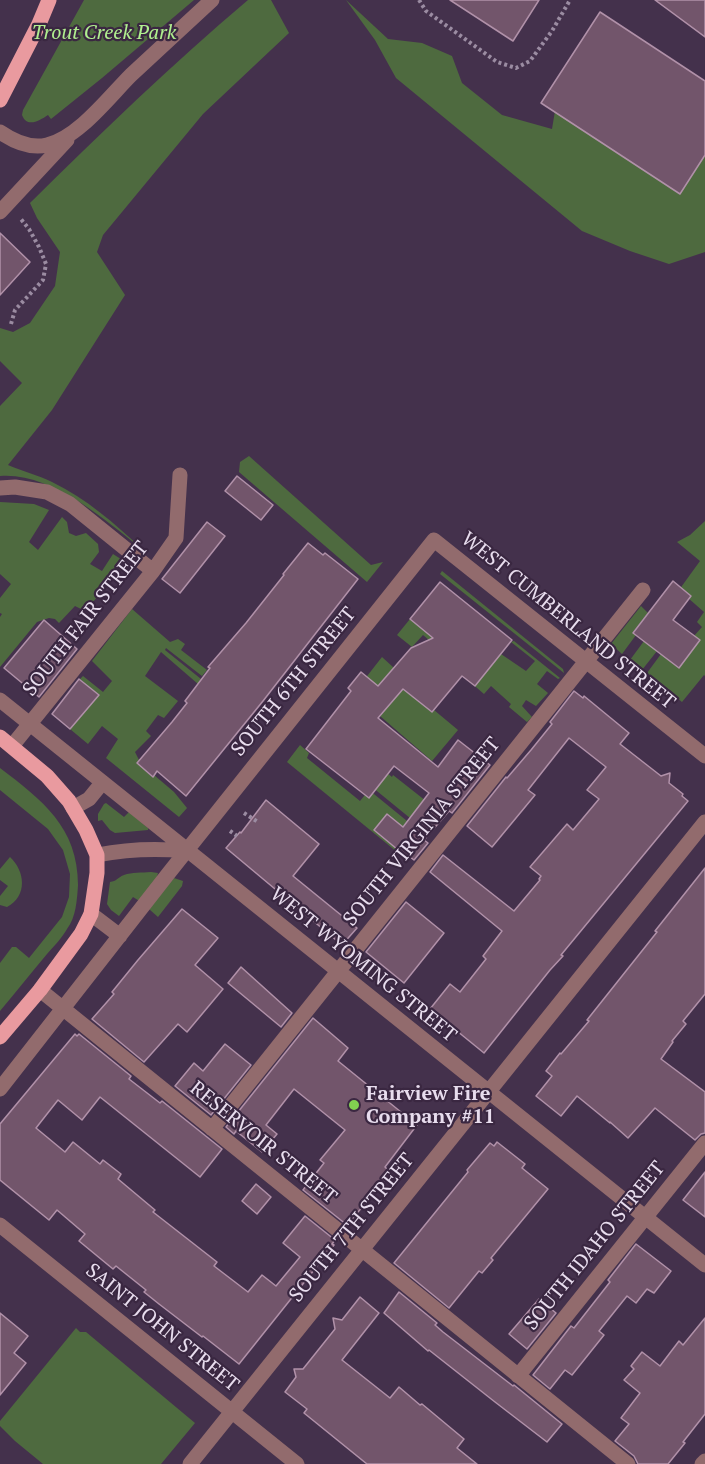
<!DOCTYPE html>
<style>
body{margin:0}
canvas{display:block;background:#44314c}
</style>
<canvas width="705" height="1464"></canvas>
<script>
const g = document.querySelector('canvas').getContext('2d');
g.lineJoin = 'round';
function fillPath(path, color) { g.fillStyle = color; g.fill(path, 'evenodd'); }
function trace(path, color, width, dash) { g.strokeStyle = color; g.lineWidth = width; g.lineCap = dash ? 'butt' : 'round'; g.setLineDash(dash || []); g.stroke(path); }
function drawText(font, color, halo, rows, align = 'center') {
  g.font = font + ' "PT Serif",serif'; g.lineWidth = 4.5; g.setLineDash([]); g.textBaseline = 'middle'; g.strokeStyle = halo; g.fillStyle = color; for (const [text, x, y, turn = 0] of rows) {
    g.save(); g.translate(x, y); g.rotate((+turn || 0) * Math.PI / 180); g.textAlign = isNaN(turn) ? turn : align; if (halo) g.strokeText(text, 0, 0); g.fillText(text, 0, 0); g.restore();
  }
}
const green = new Path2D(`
 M84 0H194L102 78 51 119 48 115C39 121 27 128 22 115L23 110Z
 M248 0H271L289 33 203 114 103 235 97 252 125 295 52 410 8 465C22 471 38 475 52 482 87 499 114 523 142 549 104 519 51 472 0 476V406L22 383 0 361V328L13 332 30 323 55 286 60 252 37 218 30 203C101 133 172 64 248 0Z
 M346 0 388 39 422 43 452 56 462 83 502 115 552 129 555 111 680 193 705 155V252L669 264 630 251 582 231 396 78 375 40Z
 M249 456 371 565 383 562 367 582 239 472 240 462Z
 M0 502 34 504 49 510 29 542 38 550 62 517 67 522 69 533 76 536 86 533 98 544 99 552 90 564 102 571 113 554 127 563 85 611 75 606 59 623 55 619 49 618 37 622 0 667V617L2 614 0 613V598L11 584 0 574Z
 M705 521V676L704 675 682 702 647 673 661 654 694 636 702 627 697 622 704 612 679 590 700 561 677 542 690 535Z
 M442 571 563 669 564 673 440 574Z
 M641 606 648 613 633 632 636 635 622 654 611 644Z
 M132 609 170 642 178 639 185 644 181 650 207 670 202 676 166 648 165 650 201 679 198 684 161 652 145 676 178 701 164 718 158 715 146 731 151 736 135 752 139 760 137 763 152 777 154 775 174 792 187 808 179 817 106 758 118 739 102 726 88 744 70 729 98 695 80 679 83 676 103 692 112 681 92 661Z
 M410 619 498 652 526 671 535 661 511 642 514 641 560 678 558 679 547 671 537 684 548 693 536 706 526 700 522 706 532 717 527 722 509 707 511 704 491 686 484 694 462 675 466 671 423 635 412 647 397 635Z
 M644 641 657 651 642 670 630 660Z
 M382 657 394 668 387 676 432 712 434 710 458 730 432 761 365 703 364 680Z
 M300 745 309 753 307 758 360 801 369 790 407 821 402 827 387 814 374 830 409 859 408 861 287 762Z
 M0 768C42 800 78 827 78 885 77 900 76 917 67 929 62 938 54 946 47 954 31 973 16 992 0 1011V963L12 947H16L29 958 62 917 69 897 70 874 63 850 48 829 0 790Z
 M387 773 392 777 393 775 445 816 435 827 416 811 410 818 372 787Z
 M106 803 124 817 129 812 148 828V830L115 833 110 830 102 820 98 821V814L104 804Z
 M10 857C25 871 28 896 7 907L0 905V896L8 886 0 880V869Z
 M151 872 158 873 156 880 141 902 133 897 119 916 111 910 107 904 110 882C117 881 117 878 124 875 132 872 142 873 151 872Z
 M174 878 183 881 182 886 158 917 149 909Z
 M76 1328 80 1332H86L195 1423 161 1464H43L15 1441 0 1426V1421Z`);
const building = new Path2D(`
 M450 0H539L513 41Z
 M655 0H705V37Z
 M600 12 705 81V155L680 194 541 103Z
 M0 233 30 262 0 295Z
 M237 476 273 505 261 520 225 491Z
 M207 522 225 536 180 593 162 579Z
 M308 543 323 555 325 553 358 579 263 701 186 796 157 771 153 777 137 763 172 722 187 703 185 701 210 668 208 667 246 623 284 575 283 574Z
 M673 581 691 596 673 620 700 640 679 668 633 633Z
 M440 582 512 640 475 686 462 676 432 712 403 689 378 718 438 767 458 740 490 765 452 813 449 811 424 840 428 843 414 860 410 857 409 859 374 830 387 814 403 827 429 793 394 766 369 798 306 749 351 691 348 688 361 672 378 686 411 648 433 638 410 619Z
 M44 620 77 649 39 697 4 668Z
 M79 679 99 695 70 729 52 714Z
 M574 691 583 698 584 696 629 733 620 744 661 776 670 773 669 783 683 794 682 796 688 801 561 955 563 956 550 970 484 1053 430 1009 450 984 460 992 486 959 483 956 502 931 430 872 443 855 514 911 540 880 539 879 541 876 530 867 567 824 573 830 599 799 587 790 606 767 569 738 528 790 535 795 492 847 467 826 506 777 507 778 531 750 552 724 550 722Z
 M266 800 319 844 293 876 357 928 342 945 226 848 240 832 241 833Z
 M705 868V994L683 1021 686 1024 672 1041 673 1042 661 1059 705 1092V1133L701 1134 695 1140 655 1108 628 1138 610 1122V1123L577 1096 561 1116 536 1096 552 1076 546 1071 560 1053 561 1054 589 1021 587 1020 657 932 655 931Z
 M406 902 444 933 404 983 366 952Z
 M182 909 218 938 195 965 223 989 187 1032 178 1024 144 1062 92 1019 114 994 112 992 138 960Z
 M241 967 292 1013 281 1027 228 983Z
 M313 1018 348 1048 338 1061 417 1125 385 1167 391 1173 347 1225 303 1190 324 1163 320 1160 345 1130 294 1089 266 1125 277 1134 262 1152 236 1131 234 1134 226 1127Z
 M75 1034 77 1036 79 1034 131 1076 129 1079 160 1103 162 1101 222 1149 200 1177 100 1097 82 1120 58 1100 36 1128 65 1152 73 1142 100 1164 103 1160 121 1174 118 1179 155 1210 153 1212 217 1262 214 1266 248 1292 262 1275 276 1286 300 1257 283 1243 305 1216 335 1240 332 1244 334 1245 239 1364 203 1336 202 1337 159 1304 144 1292 146 1290 116 1266 113 1269 79 1241 85 1234 57 1210 49 1220 0 1180V1124Z
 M225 1044 251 1065 211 1115 175 1086 194 1063 203 1071Z
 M497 1142 525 1164 522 1168 548 1189 491 1258 493 1260 482 1273 479 1271 449 1308 394 1263 468 1172 467 1170 490 1143 494 1146Z
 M705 1172V1217L683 1200Z
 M256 1184 271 1197 257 1214 242 1201Z
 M636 1244 671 1271 654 1293 647 1289 636 1303 627 1296 599 1331 604 1335 572 1375 565 1370 550 1389 533 1375 571 1326 574 1328 610 1282 608 1280Z
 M399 1292 437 1323 435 1325 443 1332 513 1386 514 1385 562 1424 547 1442 495 1402 429 1350 428 1351 384 1313Z
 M360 1297 379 1313 342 1360 390 1398 399 1387 420 1405 422 1404 464 1439 457 1448 477 1464H367L304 1413 307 1409 285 1392 296 1377 294 1369H303L335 1329 333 1318 342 1320Z
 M539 1299 556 1313 527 1349 509 1334Z
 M0 1313 28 1336 14 1353 26 1363 0 1395Z
 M705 1318V1414L683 1442 685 1443 668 1464H638L634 1456 615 1441 629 1424 621 1418 640 1393 624 1380 634 1369 631 1366 642 1352 660 1366 679 1341 683 1345Z`);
const path = new Path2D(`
 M419 0 426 11 497 62 516 68 530 61 552 31 570 0
 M11 324 15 310 43 280 46 264 39 247 29 229 20 218
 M244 813 258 822
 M230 831 237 836`);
const minor = new Path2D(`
 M0 132C13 141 30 149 47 145 78 138 109 97 131 75 158 50 185 25 212 0
 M0 212 67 140
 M0 488 15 487 47 492 70 504 153 571
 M0 700 705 1265
 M12 746 153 571 176 538 180 475
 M73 808 89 799 102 783
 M97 855C128 849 155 848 186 851
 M91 914 120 936
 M40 990 628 1464
 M0 1089 168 874 434 540 705 756
 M212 1129 643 590
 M0 1225 297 1464
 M518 1376 705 1143
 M190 1464 705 822
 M702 1464 705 1461`);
const major = new Path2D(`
 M0 100 39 24 49 0
 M0 737 47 776 69 801 86 830 97 855V873L91 914 81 934 40 990 0 1037`);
const markers = [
 [354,1105,6,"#81d050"]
];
const parkNames = [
 ["Trout Creek Park",104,33]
];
const streetNames = [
 ["SOUTH FAIR STREET",86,619,-52],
 ["WEST CUMBERLAND STREET",568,621,39],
 ["SOUTH 6TH STREET",294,682,-51],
 ["SOUTH VIRGINIA STREET",422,832,-51],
 ["WEST WYOMING STREET",363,965,39],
 ["RESERVOIR STREET",263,1143,39],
 ["SOUTH 7TH STREET",352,1228,-51],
 ["SOUTH IDAHO STREET",595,1246,-51],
 ["SAINT JOHN STREET",162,1328,39]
];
const poiNames = [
 ["Fairview Fire",366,1094],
 ["Company #11",366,1117]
];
fillPath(green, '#4e6a3f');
fillPath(building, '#72556b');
trace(building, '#b191a9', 1.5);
trace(path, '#9b8ca2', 4, [3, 3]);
trace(minor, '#926b6d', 15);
trace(major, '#e99a9f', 15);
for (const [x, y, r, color] of markers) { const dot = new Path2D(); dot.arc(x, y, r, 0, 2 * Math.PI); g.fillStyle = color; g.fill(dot); trace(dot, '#3a2741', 2); }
drawText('italic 20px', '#b0ef8f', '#3a2741', parkNames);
drawText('20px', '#e8ddee', '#3a2741', streetNames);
drawText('bold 20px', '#e8ddee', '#3a2741', poiNames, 'left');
</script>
